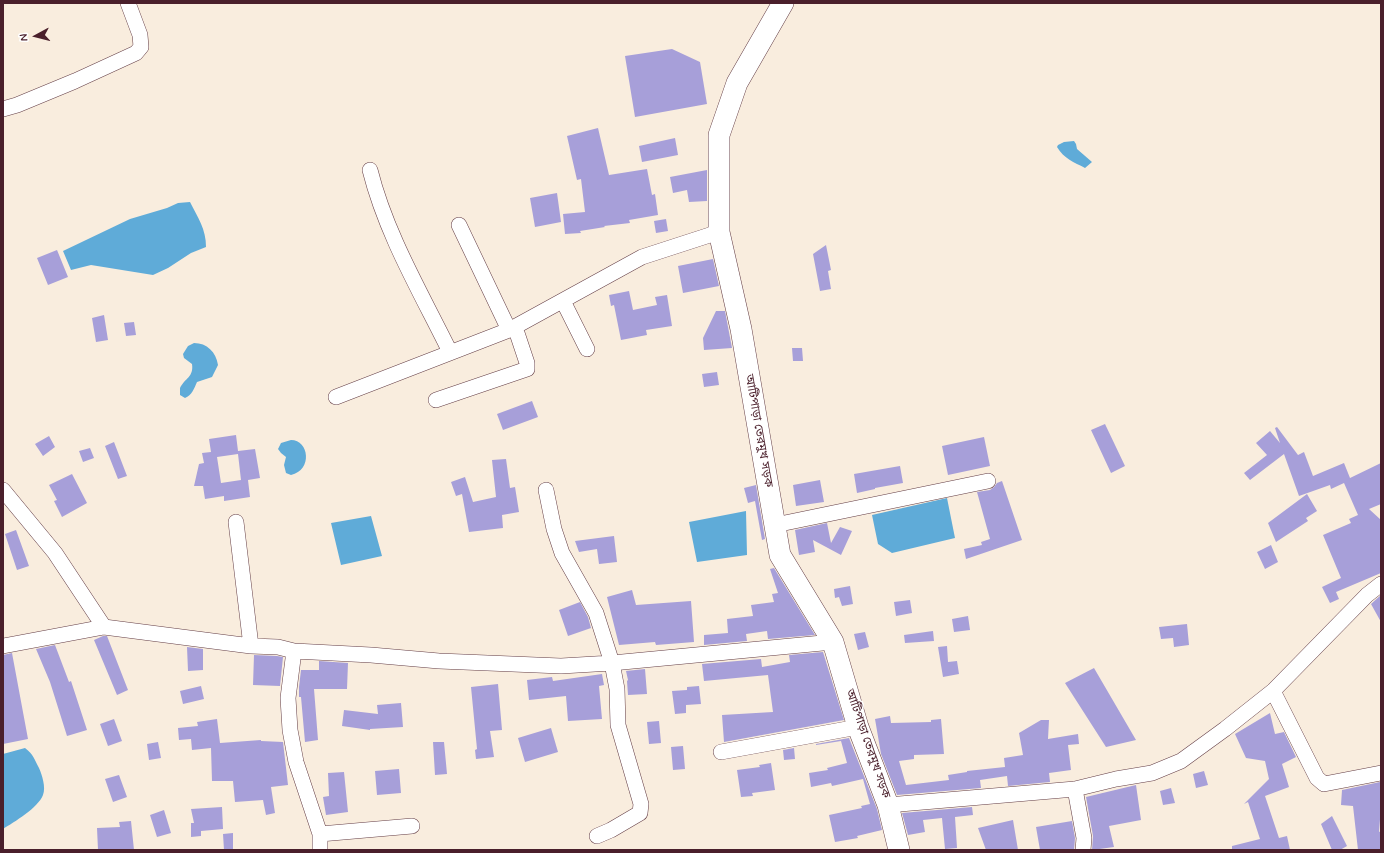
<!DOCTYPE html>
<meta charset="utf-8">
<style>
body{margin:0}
#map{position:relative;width:1384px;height:853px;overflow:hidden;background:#f9edde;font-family:Mynerve,sans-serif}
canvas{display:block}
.frame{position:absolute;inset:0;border:4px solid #4a1f2b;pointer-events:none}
.north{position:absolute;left:16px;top:16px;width:40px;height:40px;-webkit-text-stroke:3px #fff;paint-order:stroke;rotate:263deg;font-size:11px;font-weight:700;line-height:16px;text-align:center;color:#4a1f2b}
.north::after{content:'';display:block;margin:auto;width:14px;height:18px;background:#4a1f2b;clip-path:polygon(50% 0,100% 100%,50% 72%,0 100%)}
</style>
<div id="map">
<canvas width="1384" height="853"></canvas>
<div class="frame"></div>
<div class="north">N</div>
</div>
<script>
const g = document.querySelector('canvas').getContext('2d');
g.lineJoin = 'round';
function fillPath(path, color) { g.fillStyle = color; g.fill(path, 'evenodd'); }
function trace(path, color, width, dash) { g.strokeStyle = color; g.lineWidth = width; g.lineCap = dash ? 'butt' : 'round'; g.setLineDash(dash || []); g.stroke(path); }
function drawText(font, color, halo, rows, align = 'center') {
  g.font = font + ' Mynerve,"Noto Sans Bengali",sans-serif'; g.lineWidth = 3; g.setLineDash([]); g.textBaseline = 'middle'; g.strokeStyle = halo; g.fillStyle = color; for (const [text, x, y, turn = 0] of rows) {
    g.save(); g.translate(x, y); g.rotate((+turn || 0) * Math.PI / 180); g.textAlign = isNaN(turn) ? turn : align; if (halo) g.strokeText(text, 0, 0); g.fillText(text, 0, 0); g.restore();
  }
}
const water = new Path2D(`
 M1074 141 1076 144 1077 149 1092 162 1085 168C1074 162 1064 159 1057 147L1058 145 1064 142Z
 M190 202C198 218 206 229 206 247L191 253 168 268 153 275 91 265 71 270 63 251 130 219 167 208 178 203Z
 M194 343C207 343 216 352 218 365L212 377 197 382C194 389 192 395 185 398L180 395V388C185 378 194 377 192 364L184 358 183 354 188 346Z
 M291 440C309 440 313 470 291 475L286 473 284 465 286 457 281 453 278 449 281 443Z
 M947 498 955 538 892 553 878 544 872 515Z
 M746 511 747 555 697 562 689 522Z
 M371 516 382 556 341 565 331 523Z
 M25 748C34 755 34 759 39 768 42 775 46 787 43 795 38 808 14 822 3 829V754Z`);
const building = new Path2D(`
 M672 49 700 62 707 104 635 117 625 56Z
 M598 128 609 175 647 169 652 195 655 194 658 215 629 220 630 223 604 226 605 227 580 231 581 233 565 234 563 214 585 212 581 179 577 180 567 136Z
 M675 138 678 155 642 162 639 146Z
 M707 170V201L689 202 687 190 673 193 670 177Z
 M557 193 561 222 535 227 530 198Z
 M666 219 668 231 656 233 654 221Z
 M826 245 831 270 828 271 831 289 820 291 813 254Z
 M57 250 68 277 48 285 37 258Z
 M713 259 719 286 683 293 678 266Z
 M629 291 633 310 657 305 655 297 667 295 672 326 646 330 647 335 621 340 614 305 611 306 609 295Z
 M716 311H725L732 348 704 350 703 338Z
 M104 315 108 340 96 342 92 318Z
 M134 322 136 335 126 336 124 323Z
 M792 348H802L803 361H793Z
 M717 372 719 385 704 387 702 374Z
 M532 401 538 417 503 430 497 414Z
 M1105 424 1125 466 1111 473 1091 430Z
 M1277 427 1298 455 1304 452 1313 476 1344 463 1350 478 1381 463V504L1369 509 1381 520V573L1336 592 1339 599 1330 603 1322 587 1341 578 1323 535 1351 523 1349 519 1358 515 1344 483 1331 489 1330 485 1299 496 1284 454 1250 480 1244 473 1267 455 1256 443 1270 431 1280 443 1275 428Z
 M236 435 238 451 255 449 260 478 248 480 250 497 224 501V496L205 499 203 486H194L199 464 204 463 202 453 211 452 209 439ZM238 454 241 480 221 483 217 457Z
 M49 436 55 447 43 456 35 444Z
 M984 437 990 466 948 475 942 446Z
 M114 442 127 476 118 479 105 446Z
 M90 448 94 458 83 462 79 451Z
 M506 459 510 488 515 487 519 512 502 515 503 528 469 532 462 494 456 496 451 482 465 477 473 502 496 497 492 460Z
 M900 466 903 483 875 488V489L857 493 854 474Z
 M72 474 87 503 62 517 54 501 57 500 49 485Z
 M820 480 824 502 796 506 793 485Z
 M1002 481 1022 540 966 559 964 549 982 545 981 542 990 539 977 492 990 490 994 487 997 483Z
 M756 485 765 539 762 540 755 501 748 503 744 488Z
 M1307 494 1317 511 1306 518 1308 521 1276 542 1268 523Z
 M827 523 831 543 840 527 852 531 841 555 813 540 815 552 799 555 795 530Z
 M16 530 29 566 17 570 5 534Z
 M614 536 617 562 599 564 597 549 579 552 575 541Z
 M1271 545 1278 562 1265 569 1257 552Z
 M774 568 815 635 768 639 767 631 746 634 747 641 704 645V635L728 633 727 619 753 616 751 605 774 602 772 594 778 593 770 569Z
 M850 586 853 604 842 606 839 597 835 598 834 589Z
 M632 590 636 605 691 601 694 642 656 645 655 642 619 645 607 597Z
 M1381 595V622L1371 604Z
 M910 600 912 613 896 616 894 602Z
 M580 602 588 617 591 628 568 636 559 610Z
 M968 616 970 630 954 632 952 619Z
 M1187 624 1189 645 1174 647 1173 638 1161 639 1159 627Z
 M933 631 934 641 905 643 904 635Z
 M865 632 869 647 858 650 854 634Z
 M103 636H107L128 690 117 695 94 640Z
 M55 645 69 682 71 681 87 730 67 736 50 682 36 649Z
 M947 646 948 662 957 661 959 674 943 677 938 647Z
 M187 647 203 649V670L188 671Z
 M823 652 844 720 724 742 722 715 773 712 768 675 704 681 702 664 761 659 762 667 790 662 789 655Z
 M12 653 28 739 3 744V655Z
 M254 655 277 656 283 657 280 686 253 685Z
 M319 661 348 663 347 689H314L318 740 305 742 301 697H299V687L301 670H319Z
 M1094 668 1136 740 1106 747 1065 683Z
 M645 669 647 694 628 695 627 681 628 680 626 671Z
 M602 674 604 685 599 686 602 719 568 721 566 696 529 700 527 680 552 677 553 681Z
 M498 684 502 730 490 731 494 757 476 759 475 750 477 749 471 687Z
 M201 686 204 699 183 704 180 691Z
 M699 686 701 704 686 705V713L675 714 672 691 687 690V687Z
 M401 703 403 727 370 729V730L342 726 344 710 378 714 377 705Z
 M1270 713 1275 734 1284 732 1296 757 1282 764 1289 787 1265 796 1279 838 1287 836 1290 850H1232V846L1260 839 1248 802 1244 804 1269 779 1265 761 1246 758 1235 734Z
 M890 716 891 723 931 722V720L941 719 944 754 914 755V759L899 761 906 785 949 780 948 775 967 772V771L1005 767 1004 758 1023 755 1019 733 1041 720H1049L1048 739 1078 734 1079 744 1068 745 1071 770 1049 773 1050 782 1008 786 1007 776 980 780 981 788 897 795 881 754 875 719Z
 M114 719 122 741 108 746 100 724Z
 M217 719 220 743 261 740V741L283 742 288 785 271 787 275 813 266 815 263 800 235 802 233 781H212L211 748 192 750 191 739 179 740 178 728 198 726 197 722Z
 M659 721 661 743 649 744 647 722Z
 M551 728 558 752 525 762 518 738Z
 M849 738 877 809 882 830 857 836 858 838 835 842 829 815 862 808 861 806 870 804 863 779 832 786 831 783 811 787 809 773 828 770 827 768 847 763 841 741 816 745V744Z
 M158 742 161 758 149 760 147 744Z
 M433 742H444L447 774 435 775Z
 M683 746 685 769 673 770 671 747Z
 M794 748 795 759 784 760 783 750Z
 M771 763 775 790 752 793 753 796 741 797 737 770 760 767 759 765Z
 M399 769 401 793 377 795 375 771Z
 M1204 771 1208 785 1196 788 1193 774Z
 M344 772 348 812 326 815 323 797 329 796 328 773Z
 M119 775 127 797 113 802 105 779Z
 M1380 782 1381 807 1379 832 1381 831V850H1358L1353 806 1341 805 1342 790Z
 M1136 785 1141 820 1109 826 1114 847 1092 850 1093 836 1086 797Z
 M1171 788 1175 803 1163 805 1160 791Z
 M222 807 223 829 201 831V836L191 837V823H194L191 809Z
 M972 807 973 815 955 817 957 848 945 849 942 818 923 820 925 832 908 835 902 813Z
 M164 810 171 833 157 837 150 815Z
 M1332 816 1347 846 1340 850H1332L1321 824Z
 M1013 820 1018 850H986L978 828Z
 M131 821 134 850H98L97 828 120 827 119 822Z
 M1072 821 1075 838 1074 850H1040L1036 827Z
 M233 833V850H224L223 834Z`);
const street = new Path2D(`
 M3 109 17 105 75 81 136 53 141 47 140 35 128 3
 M370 170C386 234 421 293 450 352
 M459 225 509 330
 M563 301 587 349
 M336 397 509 330 642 257 719 232
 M436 400 527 369V363L515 327
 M3 490 55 553 104 627
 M546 490 554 529 562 553 596 613 612 663 617 689 618 725 641 804 640 813 611 830 597 836
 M236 522 251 646
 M775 525 988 481
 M3 646 104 627 251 646 278 647 294 651 371 655 439 661 561 666 612 663 833 642
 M294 651 288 698 290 730 296 762 320 834V850
 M1273 691 1317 778 1324 784 1381 773
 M721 752 858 727
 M1075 789 1084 838 1083 850
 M888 805 1075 789 1116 779 1152 773 1181 761 1225 729 1273 691 1367 595 1381 584
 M320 834 412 826`);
const secondary = new Path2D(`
 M783 3 737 83 719 135V232L741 329 780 555 833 642 858 727 888 805 899 850`);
const streetNames = [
 ["আটিপাড়া তেরমুখ সড়ক",758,431,80],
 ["আটিপাড়া তেরমুখ সড়ক",867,744,71]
];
fillPath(water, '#5fabd8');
fillPath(building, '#a79fd9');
trace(street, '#643e46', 16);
trace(secondary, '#643e46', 22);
trace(street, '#fff', 15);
trace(secondary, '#fff', 21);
drawText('12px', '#4a1f2b', '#fff', streetNames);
</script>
